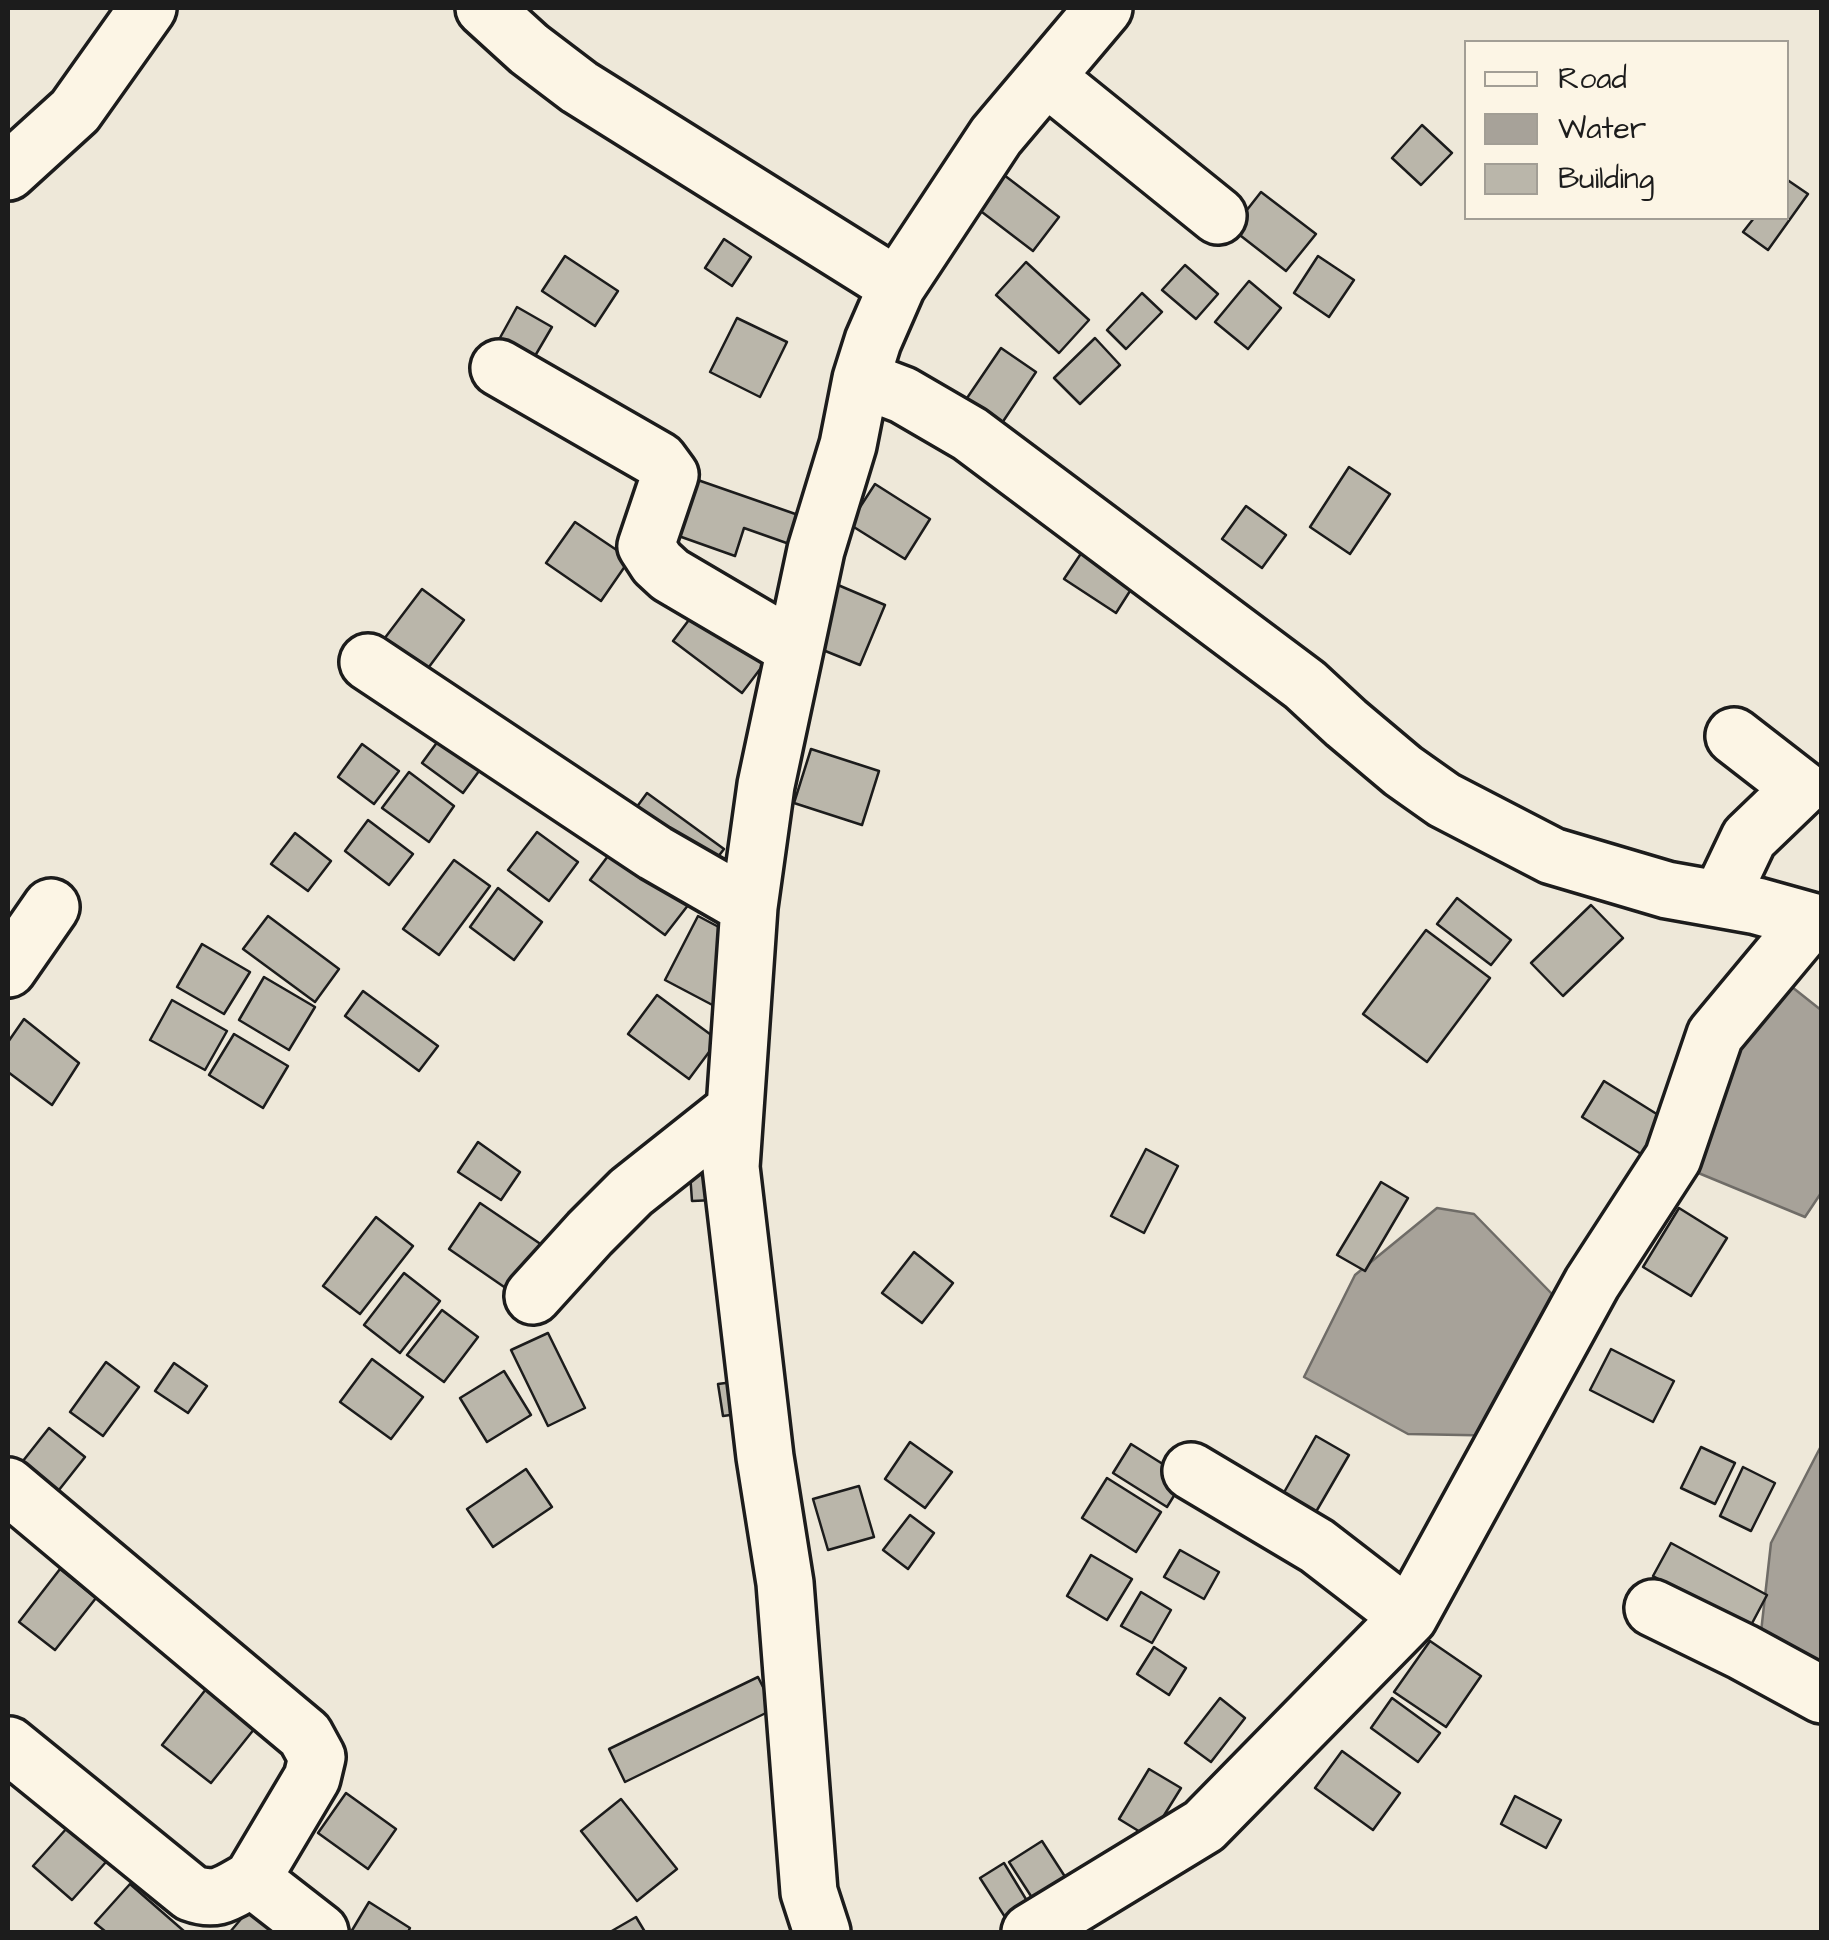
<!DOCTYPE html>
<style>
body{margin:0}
#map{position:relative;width:1829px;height:1940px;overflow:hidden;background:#eee8d9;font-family:"Architects Daughter",sans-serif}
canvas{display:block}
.frame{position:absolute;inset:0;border:10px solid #1c1c1c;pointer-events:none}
.legend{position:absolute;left:1464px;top:40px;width:325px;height:180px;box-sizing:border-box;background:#fcf5e5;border:2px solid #a29e95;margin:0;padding:12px 18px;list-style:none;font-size:30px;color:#1c1c1c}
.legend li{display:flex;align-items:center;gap:20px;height:50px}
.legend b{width:50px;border:2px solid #a29e95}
</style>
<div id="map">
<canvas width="1829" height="1940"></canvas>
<div class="frame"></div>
<ul class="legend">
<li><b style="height:12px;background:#fcf5e5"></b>Road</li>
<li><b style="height:28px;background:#a7a299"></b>Water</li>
<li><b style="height:28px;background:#bab6aa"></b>Building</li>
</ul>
</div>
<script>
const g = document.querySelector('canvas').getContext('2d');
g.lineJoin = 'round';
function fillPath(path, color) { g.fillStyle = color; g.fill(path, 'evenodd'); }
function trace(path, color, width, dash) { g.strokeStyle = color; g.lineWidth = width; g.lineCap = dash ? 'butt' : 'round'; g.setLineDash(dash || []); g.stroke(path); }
const water = new Path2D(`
 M1792 987 1821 1010V1193L1805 1217 1679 1165 1671 1130Z
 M1437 1208 1474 1214 1553 1295 1533 1401 1514 1436 1408 1434 1304 1377 1355 1275Z
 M1821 1446V1681L1759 1650 1771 1543Z`);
const building = new Path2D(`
 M1422 125 1452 153 1421 185 1392 158Z
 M1004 175 1059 217 1033 251 978 209Z
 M1786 179 1808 194 1768 250 1743 232 1754 218H1786Z
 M1261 192 1316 234 1286 271 1232 229Z
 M724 239 751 257 732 286 705 268Z
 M565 256 618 291 595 326 542 291Z
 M1318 256 1354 280 1329 317 1294 293Z
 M1026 262 1089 320 1059 353 996 295Z
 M1185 265 1218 294 1196 319 1162 290Z
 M1249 281 1281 308 1248 349 1215 322Z
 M1142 293 1162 312 1126 349 1107 330Z
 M517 307 552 327 525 373 491 354Z
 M737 318 787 342 760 397 710 372Z
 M1095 338 1120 365 1080 404 1054 378Z
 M1001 348 1036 372 1000 426 965 401Z
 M1349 467 1390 494 1350 554 1310 527Z
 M692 478 804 517 795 546 744 528 735 556 673 534Z
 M875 484 930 519 905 559 849 524Z
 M1246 506 1286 535 1262 568 1222 539Z
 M575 522 630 559 601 601 546 563Z
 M1086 546 1137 580 1116 613 1064 579Z
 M838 585 885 605 860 665 813 646Z
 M422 589 464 620 420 679 378 647Z
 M701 604 770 656 742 693 673 641Z
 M449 726 490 756 463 793 422 763Z
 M362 744 399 771 374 804 338 777Z
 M811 749 879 771 862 825 794 803Z
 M409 772 454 806 429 842 382 808Z
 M647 793 724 849 704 875 628 819Z
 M368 820 413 854 389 885 345 851Z
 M537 832 578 862 549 901 508 870Z
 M295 833 331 861 308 891 271 864Z
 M614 848 689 904 665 935 590 880Z
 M454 860 490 886 439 955 403 929Z
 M498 888 542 922 514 960 470 927Z
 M1457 898 1511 940 1491 965 1437 924Z
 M1591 905 1623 938 1563 996 1531 963Z
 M268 916 339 969 315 1002 243 949Z
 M698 916 730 933 720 1009 665 980Z
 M1426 930 1490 978 1427 1062 1363 1014Z
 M202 944 250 972 224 1014 177 987Z
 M264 977 315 1007 289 1050 239 1020Z
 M363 991 438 1046 419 1071 345 1016Z
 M657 995 718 1040 689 1079 628 1034Z
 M172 1000 227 1031 205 1070 150 1040Z
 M24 1019 79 1063 52 1105 8 1072V1042Z
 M234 1034 288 1066 263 1108 209 1075Z
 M1604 1081 1679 1128 1657 1164 1582 1117Z
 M478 1142 520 1172 501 1200 458 1172Z
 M1146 1149 1178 1166 1144 1233 1111 1216Z
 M712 1171 715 1200 692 1201 690 1173Z
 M1381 1182 1408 1198 1365 1271 1337 1255Z
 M480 1203 542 1245 510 1291 449 1249Z
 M1679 1208 1727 1238 1691 1296 1643 1267Z
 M376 1217 413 1246 360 1314 323 1286Z
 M914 1252 953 1283 922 1323 882 1293Z
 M404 1273 440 1301 400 1353 364 1325Z
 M442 1310 478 1337 444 1382 407 1355Z
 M548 1333 585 1408 548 1426 511 1350Z
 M1611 1349 1674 1381 1653 1422 1590 1390Z
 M372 1359 423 1397 391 1439 340 1402Z
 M106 1362 139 1387 103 1436 70 1412Z
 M174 1363 207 1386 188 1413 155 1391Z
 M504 1371 531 1415 487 1442 460 1398Z
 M740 1381 745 1413 723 1416 718 1384Z
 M49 1428 85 1457 55 1495 19 1466Z
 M1316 1436 1349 1455 1306 1529 1274 1510Z
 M910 1442 952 1472 925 1508 885 1479Z
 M1131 1444 1185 1478 1167 1507 1113 1473Z
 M1701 1447 1735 1463 1715 1504 1681 1488Z
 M1743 1467 1775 1483 1751 1531 1720 1516Z
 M526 1469 552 1507 493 1547 467 1509Z
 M1107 1478 1161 1512 1136 1552 1082 1518Z
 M859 1486 874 1537 828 1550 813 1499Z
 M910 1515 934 1533 908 1569 883 1550Z
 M1671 1543 1767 1595 1749 1629 1653 1576Z
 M1180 1550 1219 1572 1204 1599 1164 1577Z
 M1091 1555 1132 1579 1107 1620 1067 1596Z
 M60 1569 96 1598 55 1650 19 1622Z
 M1141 1592 1171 1610 1152 1643 1121 1626Z
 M1430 1641 1481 1676 1446 1727 1394 1692Z
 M1154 1647 1186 1668 1169 1695 1137 1674Z
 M758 1677 774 1709 625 1782 609 1749Z
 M214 1679 263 1718 211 1783 162 1745Z
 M1220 1698 1245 1718 1211 1762 1185 1743Z
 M1392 1698 1440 1733 1418 1762 1371 1728Z
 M1342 1751 1400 1793 1373 1830 1315 1788Z
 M1149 1769 1181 1788 1150 1838 1119 1819Z
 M346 1793 396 1829 368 1869 318 1833Z
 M1515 1796 1561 1820 1546 1848 1501 1824Z
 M621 1799 677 1869 637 1901 581 1831Z
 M75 1819 114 1853 72 1900 33 1866Z
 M1042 1841 1071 1886 1038 1907 1009 1862Z
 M1004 1863 1035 1914 1012 1928 980 1878Z
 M130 1884 185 1932H106L95 1923Z
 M257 1900 296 1932H230Z
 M369 1902 410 1928 408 1932H351Z
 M636 1917 645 1932H610Z`);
const minor = new Path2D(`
 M484 8 529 49 579 87 897 286
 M1046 77 1218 216
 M8 172 75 111 148 8
 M499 368 659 460 670 475 646 546 657 563 670 575 794 648
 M861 379 903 395 970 434 1305 685 1346 723 1403 771 1444 800 1552 856 1667 890 1757 906 1822 924
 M368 662 655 853 749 907
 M1720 899 1749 838 1801 788 1734 736
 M8 969 51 907
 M533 1296 590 1233 631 1192 733 1111
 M1191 1471 1317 1546 1409 1617
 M8 1486 305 1735 317 1757 312 1778 252 1879 320 1932
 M1653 1608 1743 1652 1822 1695
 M9 1745 191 1893C218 1903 228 1892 252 1879
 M822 1932 809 1892 785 1583 765 1457 731 1167 749 907 766 785 816 550 848 445 861 379 873 341 897 286 996 136 1104 8
 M1030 1932 1204 1826 1409 1617 1592 1283 1673 1158 1715 1035 1810 921`);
fillPath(water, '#a7a299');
trace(water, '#6f6c67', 2.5);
fillPath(building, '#bab6aa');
trace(building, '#1c1c1c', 2.5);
trace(minor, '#1c1c1c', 62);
trace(minor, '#fcf5e5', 55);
</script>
